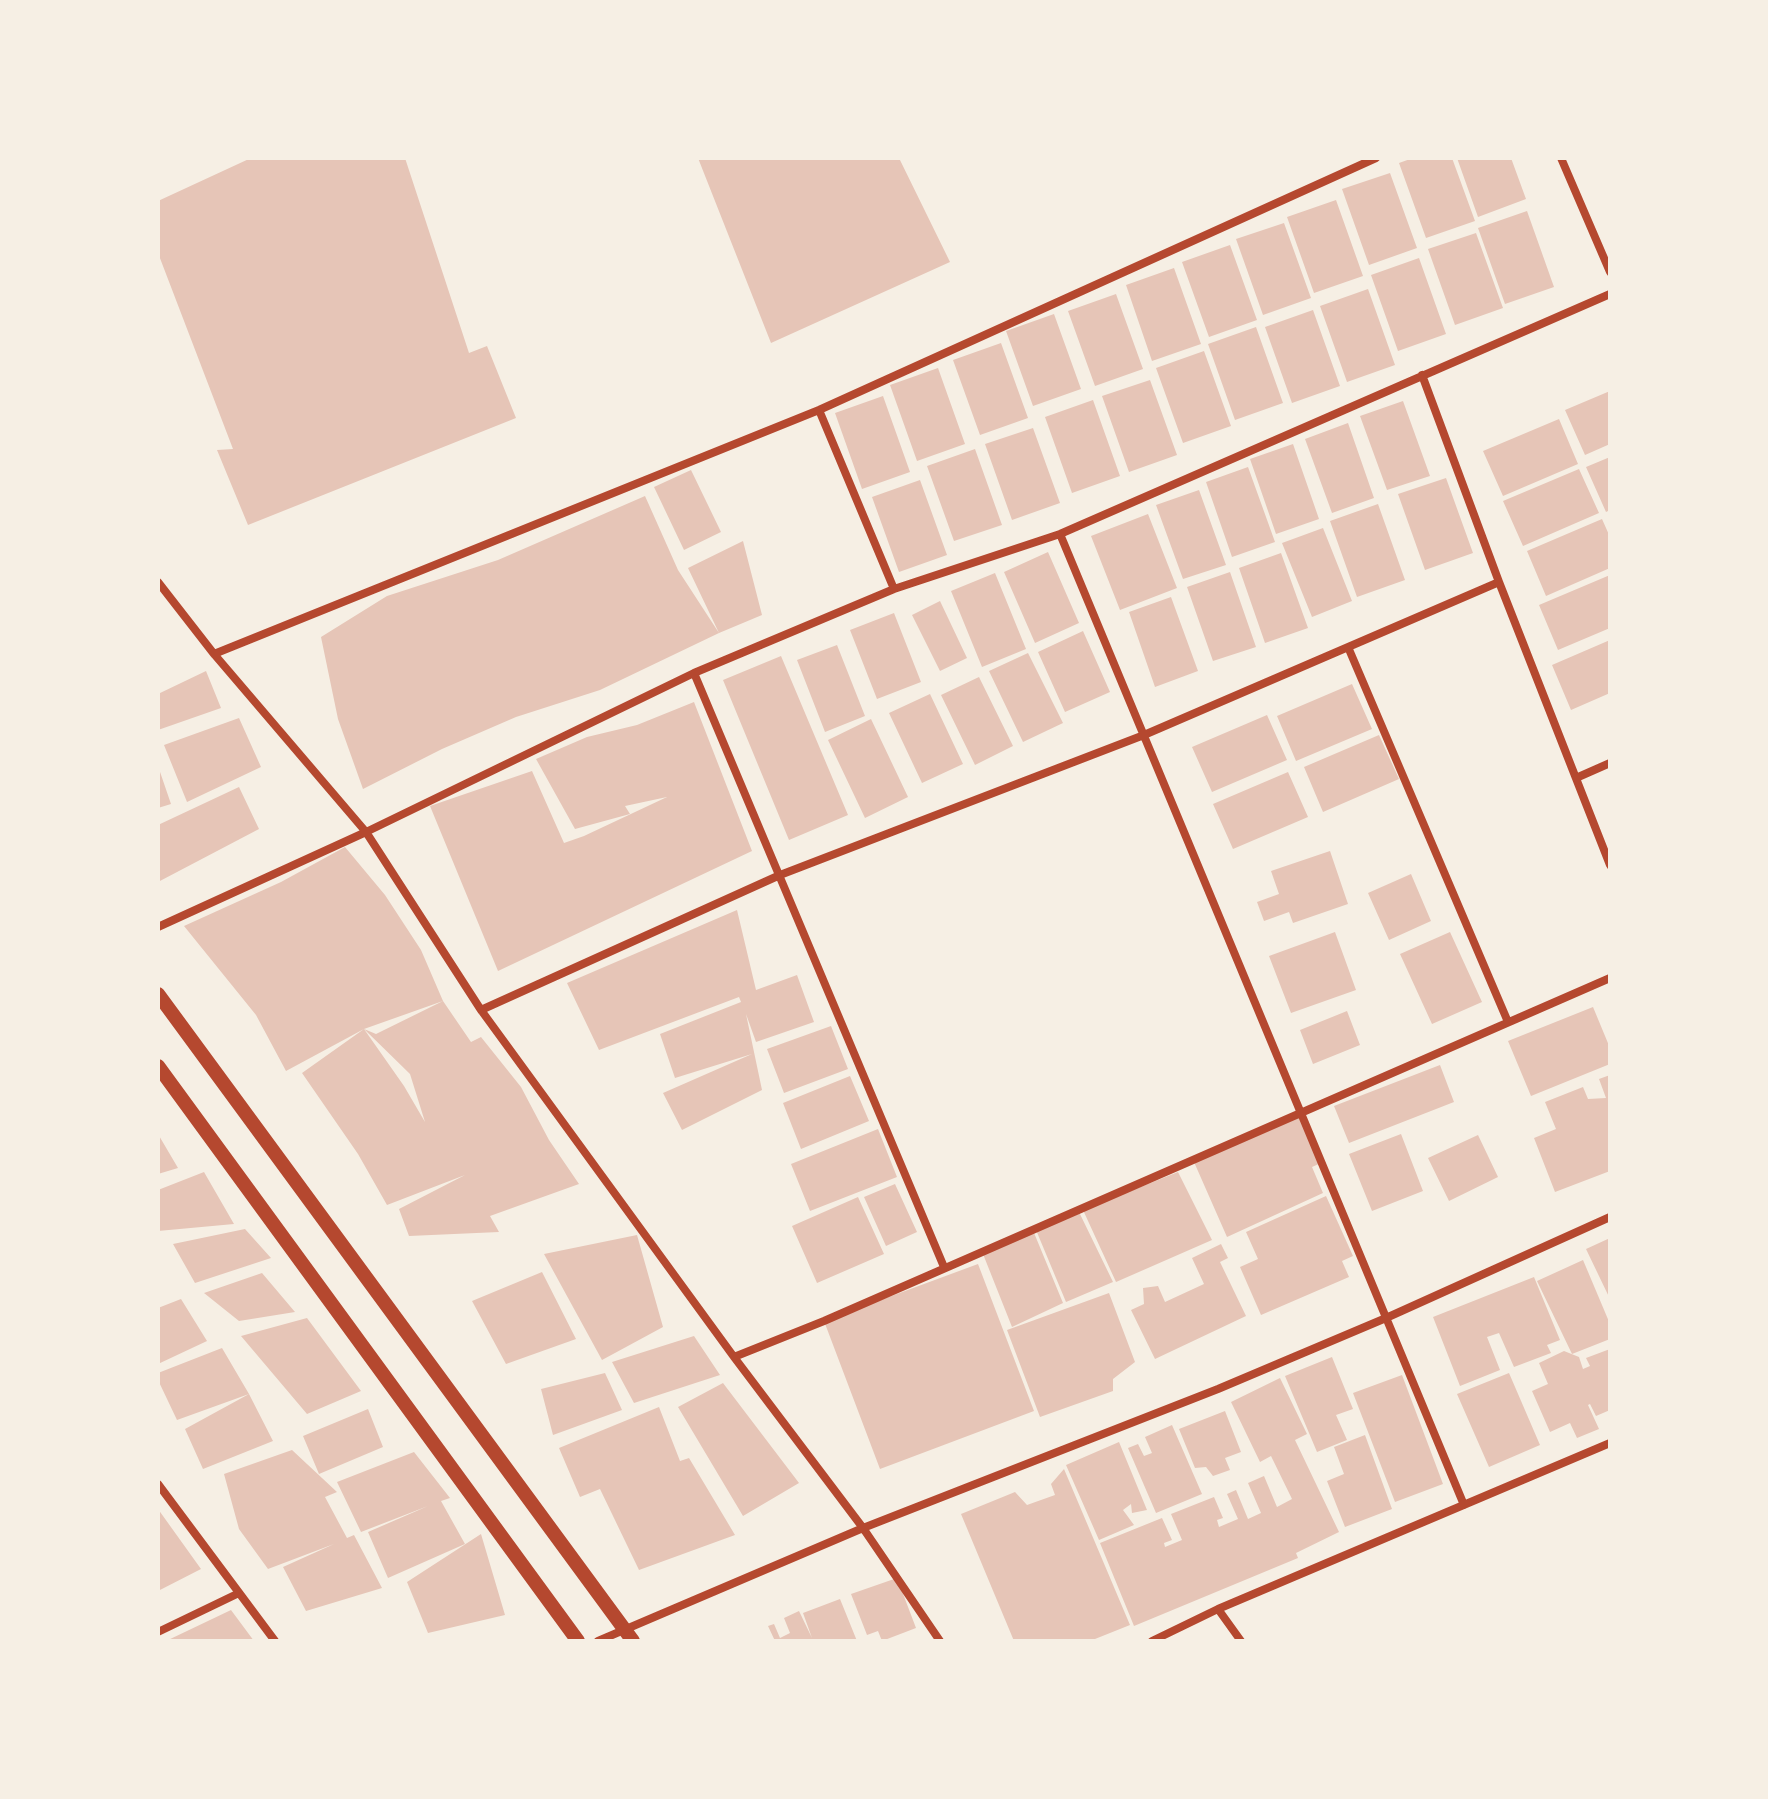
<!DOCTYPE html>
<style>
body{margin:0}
#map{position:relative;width:1768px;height:1799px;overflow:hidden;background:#f6efe4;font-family:"Fira Sans Condensed",sans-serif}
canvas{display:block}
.frame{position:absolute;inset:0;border:160px solid #f6efe4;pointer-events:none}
</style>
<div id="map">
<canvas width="1768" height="1799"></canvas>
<div class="frame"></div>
</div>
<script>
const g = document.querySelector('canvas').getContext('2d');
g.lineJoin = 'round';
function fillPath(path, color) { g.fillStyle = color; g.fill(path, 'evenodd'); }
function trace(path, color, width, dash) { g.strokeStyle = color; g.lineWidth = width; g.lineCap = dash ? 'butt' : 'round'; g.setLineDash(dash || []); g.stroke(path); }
const building = new Path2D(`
 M251 158H405L469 353 487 346 516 418 248 525 217 450 233 449 158 253V201Z
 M698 158H899L950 262 771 343Z
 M1413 158H1452L1475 221 1426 238 1399 163Z
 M1457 158H1511L1526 199 1478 217Z
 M1390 173 1417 248 1369 265 1342 189Z
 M1336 200 1363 276 1314 293 1287 217Z
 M1527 211 1554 287 1505 304 1478 228Z
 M1284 223 1311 298 1263 315 1236 239Z
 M1476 233 1503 308 1455 325 1428 249Z
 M1230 245 1257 320 1209 337 1182 262Z
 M1419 258 1446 334 1398 351 1371 275Z
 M1174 268 1201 344 1152 361 1126 285Z
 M1368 289 1395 365 1347 382 1320 306Z
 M1116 294 1143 369 1095 386 1068 311Z
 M1313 310 1340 386 1292 403 1265 327Z
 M1054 314 1081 389 1033 406 1006 331Z
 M1256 327 1283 403 1235 420 1208 344Z
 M1001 343 1028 418 980 435 953 360Z
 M1204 351 1231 426 1183 443 1156 368Z
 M938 368 965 444 917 461 890 385Z
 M1150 380 1177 455 1129 472 1102 396Z
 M1610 391V444L1585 455 1565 410Z
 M883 396 910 472 862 489 835 413Z
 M1093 400 1120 476 1072 493 1045 417Z
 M1403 401 1430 476 1387 490 1360 416Z
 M1559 419 1578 464 1503 496 1483 451Z
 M1348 423 1374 498 1332 513 1305 439Z
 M1033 428 1060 503 1012 520 985 444Z
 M1293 444 1319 519 1276 534 1250 459Z
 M975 449 1002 525 954 541 927 466Z
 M1610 457V510L1606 512 1586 467Z
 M1248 467 1275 542 1232 557 1206 482Z
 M1579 469 1599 513 1523 546 1503 501Z
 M691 470 721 532 684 550 654 487Z
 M1446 478 1473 553 1425 570 1398 494Z
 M920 480 947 555 899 572 872 497Z
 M1199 490 1226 565 1183 579 1156 505Z
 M645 496 678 570 719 633 600 690 516 717 442 749 363 789 338 719 321 637 387 596 498 560Z
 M1378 504 1405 580 1357 597 1330 521Z
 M1148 514 1177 588 1120 610 1091 536Z
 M1602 519 1610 537V568L1546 596 1527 551Z
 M1323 528 1352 601 1312 617 1282 543Z
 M743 541 762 615 719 633 688 568Z
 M1048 552 1079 623 1035 643 1004 572Z
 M1281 553 1308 628 1265 643 1239 568Z
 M1230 572 1256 647 1213 661 1187 587Z
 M995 573 1026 649 982 667 951 591Z
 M1610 575V628L1558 650 1539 605Z
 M1171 597 1198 671 1155 687 1129 612Z
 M940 601 967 658 940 671 912 615Z
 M894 613 921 682 877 699 850 630Z
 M1083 631 1110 692 1065 712 1038 652Z
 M1610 640V693L1571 710 1552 665Z
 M837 645 865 716 825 732 797 660Z
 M1028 653 1063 723 1023 742 989 671Z
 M781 656 848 815 789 840 723 680Z
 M206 671 221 708 158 730V694Z
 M979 677 1013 746 975 765 941 695Z
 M1352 684 1372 729 1296 761 1277 716Z
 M930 694 963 764 922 783 889 713Z
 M694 702 752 851 498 971 430 806 532 771 564 843 584 836 667 797 625 806 630 814 575 829 536 759 587 737 637 725Z
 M1267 715 1287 760 1212 792 1192 747Z
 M239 718 261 767 187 802 164 745Z
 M871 719 908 797 865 818 828 740Z
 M1379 735 1399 779 1323 812 1304 767Z
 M158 766 171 804 158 808Z
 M1288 772 1308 817 1233 849 1213 804Z
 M239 787 259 829 158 882V825Z
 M345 847 385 895 421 950 443 1001 471 1042 481 1037 521 1087 549 1140 579 1184 490 1216 499 1232 409 1236 399 1209 465 1175 387 1205 358 1154 302 1073 364 1029 286 1071 256 1015 184 926 281 882ZM443 1001 376 1034 364 1029 410 1074 425 1122 404 1086 364 1029Z
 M1330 851 1348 904 1293 923 1289 912 1264 921 1257 902 1279 894 1271 871Z
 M1411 874 1431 921 1389 940 1368 893Z
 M737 910 756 990 797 975 814 1022 756 1042 746 1014 762 1090 682 1130 663 1093 752 1054 675 1078 660 1034 741 1002 739 997 599 1050 567 983Z
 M1335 932 1356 990 1291 1013 1269 956Z
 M1450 932 1482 1002 1432 1024 1400 954Z
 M1593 1007 1610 1048V1064L1531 1096 1508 1041Z
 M1347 1011 1360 1045 1313 1064 1300 1030Z
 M831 1026 848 1069 784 1093 767 1049Z
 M1440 1065 1454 1102 1349 1143 1334 1106Z
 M1610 1075V1171L1555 1192 1534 1138 1556 1129 1545 1102 1583 1087 1588 1099 1606 1098 1599 1079Z
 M850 1076 869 1121 801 1149 783 1103Z
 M1299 1115 1321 1163 1312 1167 1323 1193 1227 1237 1194 1162Z
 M878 1129 897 1177 810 1211 791 1164Z
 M158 1134 178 1168 158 1174Z
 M1401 1134 1423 1191 1372 1211 1349 1154Z
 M1478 1135 1498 1177 1449 1201 1428 1158Z
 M204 1172 234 1224 158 1231V1190Z
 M1178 1172 1212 1240 1116 1282 1083 1210Z
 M895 1184 917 1232 886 1246 864 1197Z
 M1326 1196 1353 1256 1342 1261 1349 1277 1261 1315 1240 1267 1258 1259 1246 1232Z
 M858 1197 884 1254 817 1283 792 1226Z
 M1079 1212 1113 1282 1066 1302 1036 1230Z
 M1032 1228 1063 1303 1012 1327 983 1254Z
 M245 1229 271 1258 195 1283 173 1244Z
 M637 1235 663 1327 602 1360 544 1254Z
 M1610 1238V1299L1586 1249Z
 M1221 1244 1228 1258 1220 1262 1246 1316 1155 1359 1131 1310 1144 1304 1143 1288 1158 1286 1165 1302 1204 1284 1192 1258Z
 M1583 1260 1610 1324V1339L1572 1354 1537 1281Z
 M978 1264 1034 1411 880 1469 824 1321Z
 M542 1272 576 1339 506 1364 472 1301Z
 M262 1273 295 1312 239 1321 204 1293Z
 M1534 1277 1560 1340 1547 1345 1551 1353 1514 1367 1499 1333 1487 1337 1500 1370 1460 1386 1433 1317Z
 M1109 1293 1135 1362 1113 1379V1391L1040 1417 1007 1330Z
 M181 1299 207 1341 158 1364V1308Z
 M307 1318 361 1391 307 1414 241 1336Z
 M694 1336 720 1375 634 1403 612 1362Z
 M222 1348 249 1394 177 1420 158 1380V1373Z
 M1610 1349V1410L1596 1416 1590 1404 1588 1405 1599 1429 1577 1438 1570 1423 1550 1432 1532 1391 1548 1384 1539 1363 1564 1351 1579 1357 1583 1369 1590 1366 1586 1358Z
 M1332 1357 1353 1409 1336 1415 1347 1440 1317 1452 1285 1376Z
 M605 1373 622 1410 553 1435 541 1389Z
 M1509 1373 1540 1445 1489 1467 1457 1394Z
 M1402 1375 1443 1484 1395 1502 1353 1393Z
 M1280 1378 1307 1434 1295 1440 1339 1532 1296 1553 1298 1558 1134 1626 1100 1543 1162 1518 1172 1540 1164 1543 1165 1547 1182 1540 1171 1514 1214 1497 1223 1518 1217 1520 1219 1527 1238 1519 1227 1494 1236 1490 1248 1519 1261 1513 1248 1483 1264 1476 1277 1507 1292 1499 1271 1456 1260 1462 1231 1402Z
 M723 1383 799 1483 743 1516 678 1407Z
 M249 1394 273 1441 203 1469 185 1429Z
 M659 1407 680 1461 689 1458 735 1535 639 1570 600 1489 580 1497 559 1448Z
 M368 1409 383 1447 319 1474 303 1436Z
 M1225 1411 1241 1452 1225 1458 1230 1470 1213 1476 1206 1467 1195 1468 1179 1429Z
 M1172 1425 1202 1494 1156 1513 1128 1448 1138 1444 1144 1456 1152 1453 1145 1437Z
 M1365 1435 1392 1509 1345 1527 1327 1481 1344 1474 1334 1447Z
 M1119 1442 1147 1510 1132 1513 1131 1504 1123 1510 1134 1525 1099 1540 1066 1465Z
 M292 1450 337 1492 325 1497 347 1538 354 1535 382 1588 306 1611 283 1567 334 1544 268 1569 239 1529 224 1474Z
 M414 1452 450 1498 441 1501 465 1544 388 1578 368 1532 428 1506 361 1532 337 1482Z
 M1064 1469 1130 1625 1090 1641H1014L961 1514 1015 1492 1027 1505 1055 1495 1051 1484Z
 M158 1509 201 1569 158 1591Z
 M481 1534 505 1615 428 1633 407 1582Z
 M897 1578 916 1628 882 1641 878 1631 867 1635 851 1594Z
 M840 1599 857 1641H775L768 1626 774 1624 780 1638 790 1633 784 1618 799 1611 812 1638 803 1613Z
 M231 1610 254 1641H166Z`);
const minor = new Path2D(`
 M1561 158 1610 272
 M1422 375 1499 582 1610 865
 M819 410 894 589
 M1060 534 1464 1505
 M158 582 214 654 366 832 481 1010 734 1357 863 1528 940 1641
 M1348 647 1508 1022
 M214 654 819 410 1376 158
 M694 673 944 1267
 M1576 778 1610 763
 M158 927 366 832 694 673 894 589 1060 534 1610 294
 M481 1010 780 875 1144 735 1499 582
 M734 1357 824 1321 1610 978
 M158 1484 275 1641
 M1218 1609 1241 1641
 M158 1632 239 1593
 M598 1641 863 1528 1218 1389 1386 1318 1610 1217
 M1152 1641 1218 1609 1610 1443`);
const tertiary = new Path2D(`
 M158 994 633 1641
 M158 1066 578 1641`);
fillPath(building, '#e6c5b7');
trace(minor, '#b5482f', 8);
trace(tertiary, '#b5482f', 14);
</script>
